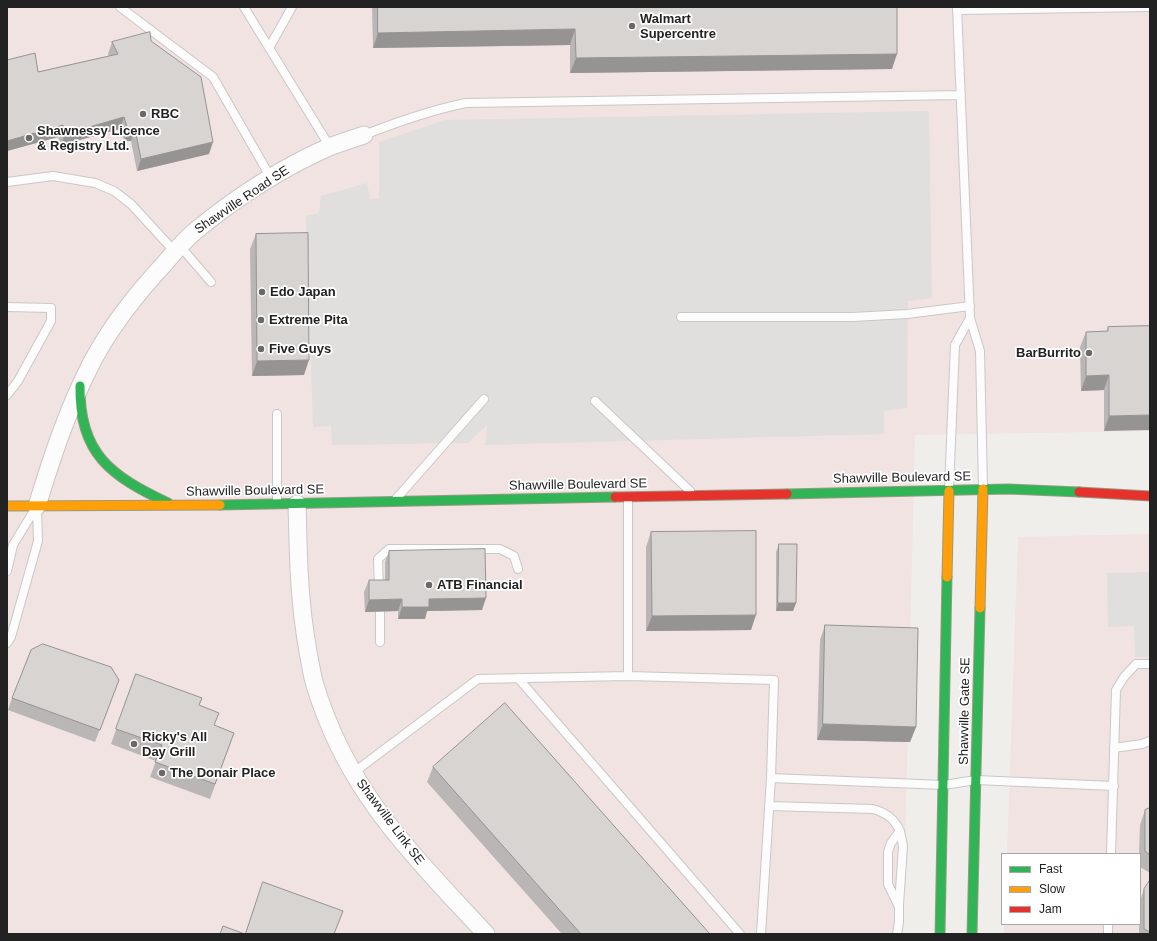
<!DOCTYPE html>
<style>
body{margin:0}
#map{position:relative;width:1157px;height:941px;overflow:hidden;background:#f0eeeb;font-family:Helvetica,sans-serif}
canvas{display:block}
.frame{position:absolute;inset:0;border:8px solid #222;pointer-events:none}
.legend{position:absolute;left:1001px;top:853px;width:140px;height:72px;box-sizing:border-box;background:#fff;border:1px solid #a7a7a7;margin:0;padding:5px 7px;list-style:none;font-size:12px;color:#222}
.legend li{display:flex;align-items:center;gap:8px;height:20px}
.legend b{width:20px;border:1px solid #a7a7a7}
</style>
<div id="map">
<canvas width="1157" height="941"></canvas>
<div class="frame"></div>
<ul class="legend">
<li><b style="height:5px;background:#30b455"></b>Fast</li>
<li><b style="height:5px;background:#ff9f0a"></b>Slow</li>
<li><b style="height:5px;background:#e5322d"></b>Jam</li>
</ul>
</div>
<script>
const g = document.querySelector('canvas').getContext('2d');
g.lineJoin = 'round';
function fillPath(path, color) { g.fillStyle = color; g.fill(path, 'evenodd'); }
function trace(path, color, width, dash) { g.strokeStyle = color; g.lineWidth = width; g.lineCap = dash ? 'butt' : 'round'; g.setLineDash(dash || []); g.stroke(path); }
function drawText(font, color, halo, rows, align = 'center') {
  g.font = font + ' Helvetica,sans-serif'; g.lineWidth = 3.5; g.setLineDash([]); g.textBaseline = 'middle'; g.strokeStyle = halo; g.fillStyle = color; for (const [text, x, y, turn = 0] of rows) {
    g.save(); g.translate(x, y); g.rotate((+turn || 0) * Math.PI / 180); g.textAlign = isNaN(turn) ? turn : align; if (halo) g.strokeText(text, 0, 0); g.fillText(text, 0, 0); g.restore();
  }
}
const commercial = new Path2D(`
 M7 7H1150V431L915 435 903 934H7Z
 M1150 534V934H1004V924H1140V854H1007L1018 537Z`);
const parking = new Path2D(`
 M929 111 932 298 908 301 907 408 884 411V434L485 445 487 425 468 443 332 445 331 426 313 427 306 216 319 213 321 196 367 183 370 199 379 198V142L445 120Z
 M1150 572V657H1135L1134 626 1108 627 1107 573Z`);
const lane = new Path2D(`
 M120 7 213 77 271 178
 M244 7 330 147
 M957 7 970 318 980 351 983 488
 M957 10 1150 7
 M269 48 292 7
 M364 135C397 122 431 110 466 103L961 95
 M7 182 53 176 95 183 114 191 131 204 175 252
 M180 246 211 282
 M7 307 51 308V321L18 381 7 395
 M681 317H853L907 314 970 306
 M595 401 690 491
 M277 414V503
 M949 489 955 345 970 318
 M396 499 484 399
 M7 571 13 545 35 509
 M379 591 378 559 389 549H500L514 556 518 569
 M380 642V611
 M7 643 11 637 38 541 37 507
 M628 676 774 680 771 778 761 934
 M518 678 740 934
 M1114 748 1142 744 1150 741
 M353 773 478 679 628 676V498
 M771 778 944 785 976 780 1114 786
 M769 806 873 809C886 813 894 818 900 831L891 843 888 852V884L899 907V922L897 934
 M1111 854 1116 690 1124 677 1136 664H1150
 M899 905 903 846 900 831
 M1108 934V924`);
const street = new Path2D(`
 M297 504C298 535 298 567 301 598 303 623 307 648 312 673 315 688 321 704 327 719 361 806 424 867 486 934
 M37 506C52 457 68 408 92 362 111 326 137 293 165 263 175 251 186 238 199 228 237 197 284 167 329 147 340 143 352 139 364 135`);
const fast = new Path2D(`
 M80 386C79 454 111 476 168 503
 M787 494 1008 489 1079 492
 M220 505 615 497
 M940 934 947 577
 M972 934 980 608`);
const slow = new Path2D(`
 M7 506 220 505
 M947 577 949 491
 M980 608 983 489`);
const jam = new Path2D(`
 M1079 492 1150 496
 M615 497 787 494`);
const wall = new Path2D(`
 M372 7H897L892 69 570 73V45L373 48Z
 M151 41 209 154 137 171 131 141H124L120 129 61 145 58 137 7 151V60L38 72 109 56 108 54 112 42Z
 M256 234 304 375 252 376 250 249Z
 M1150 326 1104 431V390L1081 391 1080 347 1086 332 1107 331 1108 327Z
 M651 532 751 630 646 631V547Z
 M779 544 796 603 793 611H776V552Z
 M389 551 482 610 427 611 425 619H398V611L365 612 364 592 369 580H385V562Z
 M825 625 916 727 910 742 817 740 820 640Z
 M136 674 199 705 214 725 234 733 210 799 150 777 156 761 111 744Z
 M119 680 95 742 8 710 12 698Z
 M433 767 710 934H562L427 782Z
 M1150 808V873L1140 867V854H1139L1140 825 1145 810Z
 M1150 880V934H1139V924H1140V901L1144 889Z`);
const shadedWall = new Path2D(`
 M575 29 570 45 373 48 378 33Z
 M897 54 892 69 570 73 576 58Z
 M124 117 120 129 61 145 65 134Z
 M63 125 58 137 7 151V141Z
 M135 129 131 141H124L128 130Z
 M213 142 209 154 137 171 141 159Z
 M309 360 304 375 252 376 257 361Z
 M1109 375 1104 390 1081 391 1086 376Z
 M1150 415V430L1104 431 1109 416Z
 M486 598 482 610 427 611 425 619H398L402 607 429 599Z
 M402 599 398 611 365 612 369 600Z
 M778 603H796L793 611H776Z
 M756 615 751 630 646 631 652 616Z
 M823 724 916 727 910 742 817 740Z`);
const building = new Path2D(`
 M378 7H897V54L576 58 575 29 378 33Z
 M150 32 151 41 201 77 213 142 141 159 135 129 128 130 124 117 65 134 63 125 7 141V60L35 53 38 72 118 54 112 42Z
 M308 233 309 360 257 361 256 234Z
 M1150 326V415L1109 416V375L1086 376V332L1108 331V327Z
 M756 531V615L652 616 651 532Z
 M779 544H797L796 603H778Z
 M485 549 486 598 429 599V607H402V599L369 600V580H389V551Z
 M825 625 918 628 916 727 823 724Z
 M43 644 111 667 119 680 100 730 12 698 31 650Z
 M136 674 202 698 199 705 219 713 214 725 234 733 215 784 155 762 162 745 116 729Z
 M505 703 710 934H581L433 767Z
 M1150 808V855L1145 851V810Z
 M1150 880V932L1144 929V889Z
 M263 882 343 911 334 934H220L223 926 245 934Z`);
const markers = [
 [632,26,4,"#6a6968"],
 [143,114,4,"#6a6968"],
 [29,138,4,"#6a6968"],
 [262,292,4,"#6a6968"],
 [261,320,4,"#6a6968"],
 [261,349,4,"#6a6968"],
 [1089,353,4,"#6a6968"],
 [429,585,4,"#6a6968"],
 [134,744,4,"#6a6968"],
 [162,773,4,"#6a6968"]
];
const poiNames = [
 ["Walmart",640,19],
 ["Supercentre",640,34],
 ["RBC",151,114],
 ["Shawnessy Licence",37,131],
 ["& Registry Ltd.",37,146],
 ["Edo Japan",270,292],
 ["Extreme Pita",269,320],
 ["Five Guys",269,349],
 ["BarBurrito",1081,353,"right"],
 ["ATB Financial",437,585],
 ["Ricky's All",142,737],
 ["Day Grill",142,752],
 ["The Donair Place",170,773]
];
const streetNames = [
 ["Shawville Road SE",242,200,-34],
 ["Shawville Boulevard SE",902,478,-1],
 ["Shawville Boulevard SE",578,485,-1],
 ["Shawville Boulevard SE",255,491,-1],
 ["Shawville Gate SE",965,711,-89],
 ["Shawville Link SE",390,822,53]
];
fillPath(commercial, '#f1e3e1');
fillPath(parking, '#e0dfde');
trace(lane, '#c9c8c7', 10);
trace(street, '#c9c8c7', 19);
trace(fast, '#999a82', 11);
trace(slow, '#999a82', 11);
trace(jam, '#999a82', 11);
trace(lane, '#fdfcfc', 8);
trace(street, '#fdfcfc', 17);
trace(fast, '#30b455', 9);
trace(slow, '#ff9f0a', 9);
trace(jam, '#e5322d', 9);
fillPath(wall, '#b9b6b5');
fillPath(shadedWall, '#969493');
fillPath(building, '#d7d4d2');
trace(building, '#969493', 1);
for (const [x, y, r, color] of markers) { const dot = new Path2D(); dot.arc(x, y, r, 0, 2 * Math.PI); g.fillStyle = color; g.fill(dot); trace(dot, '#fff', 1.5); }
drawText('bold 13px', '#222', '#fff', poiNames, 'left');
drawText('13px', '#222', '#fff', streetNames);
</script>
